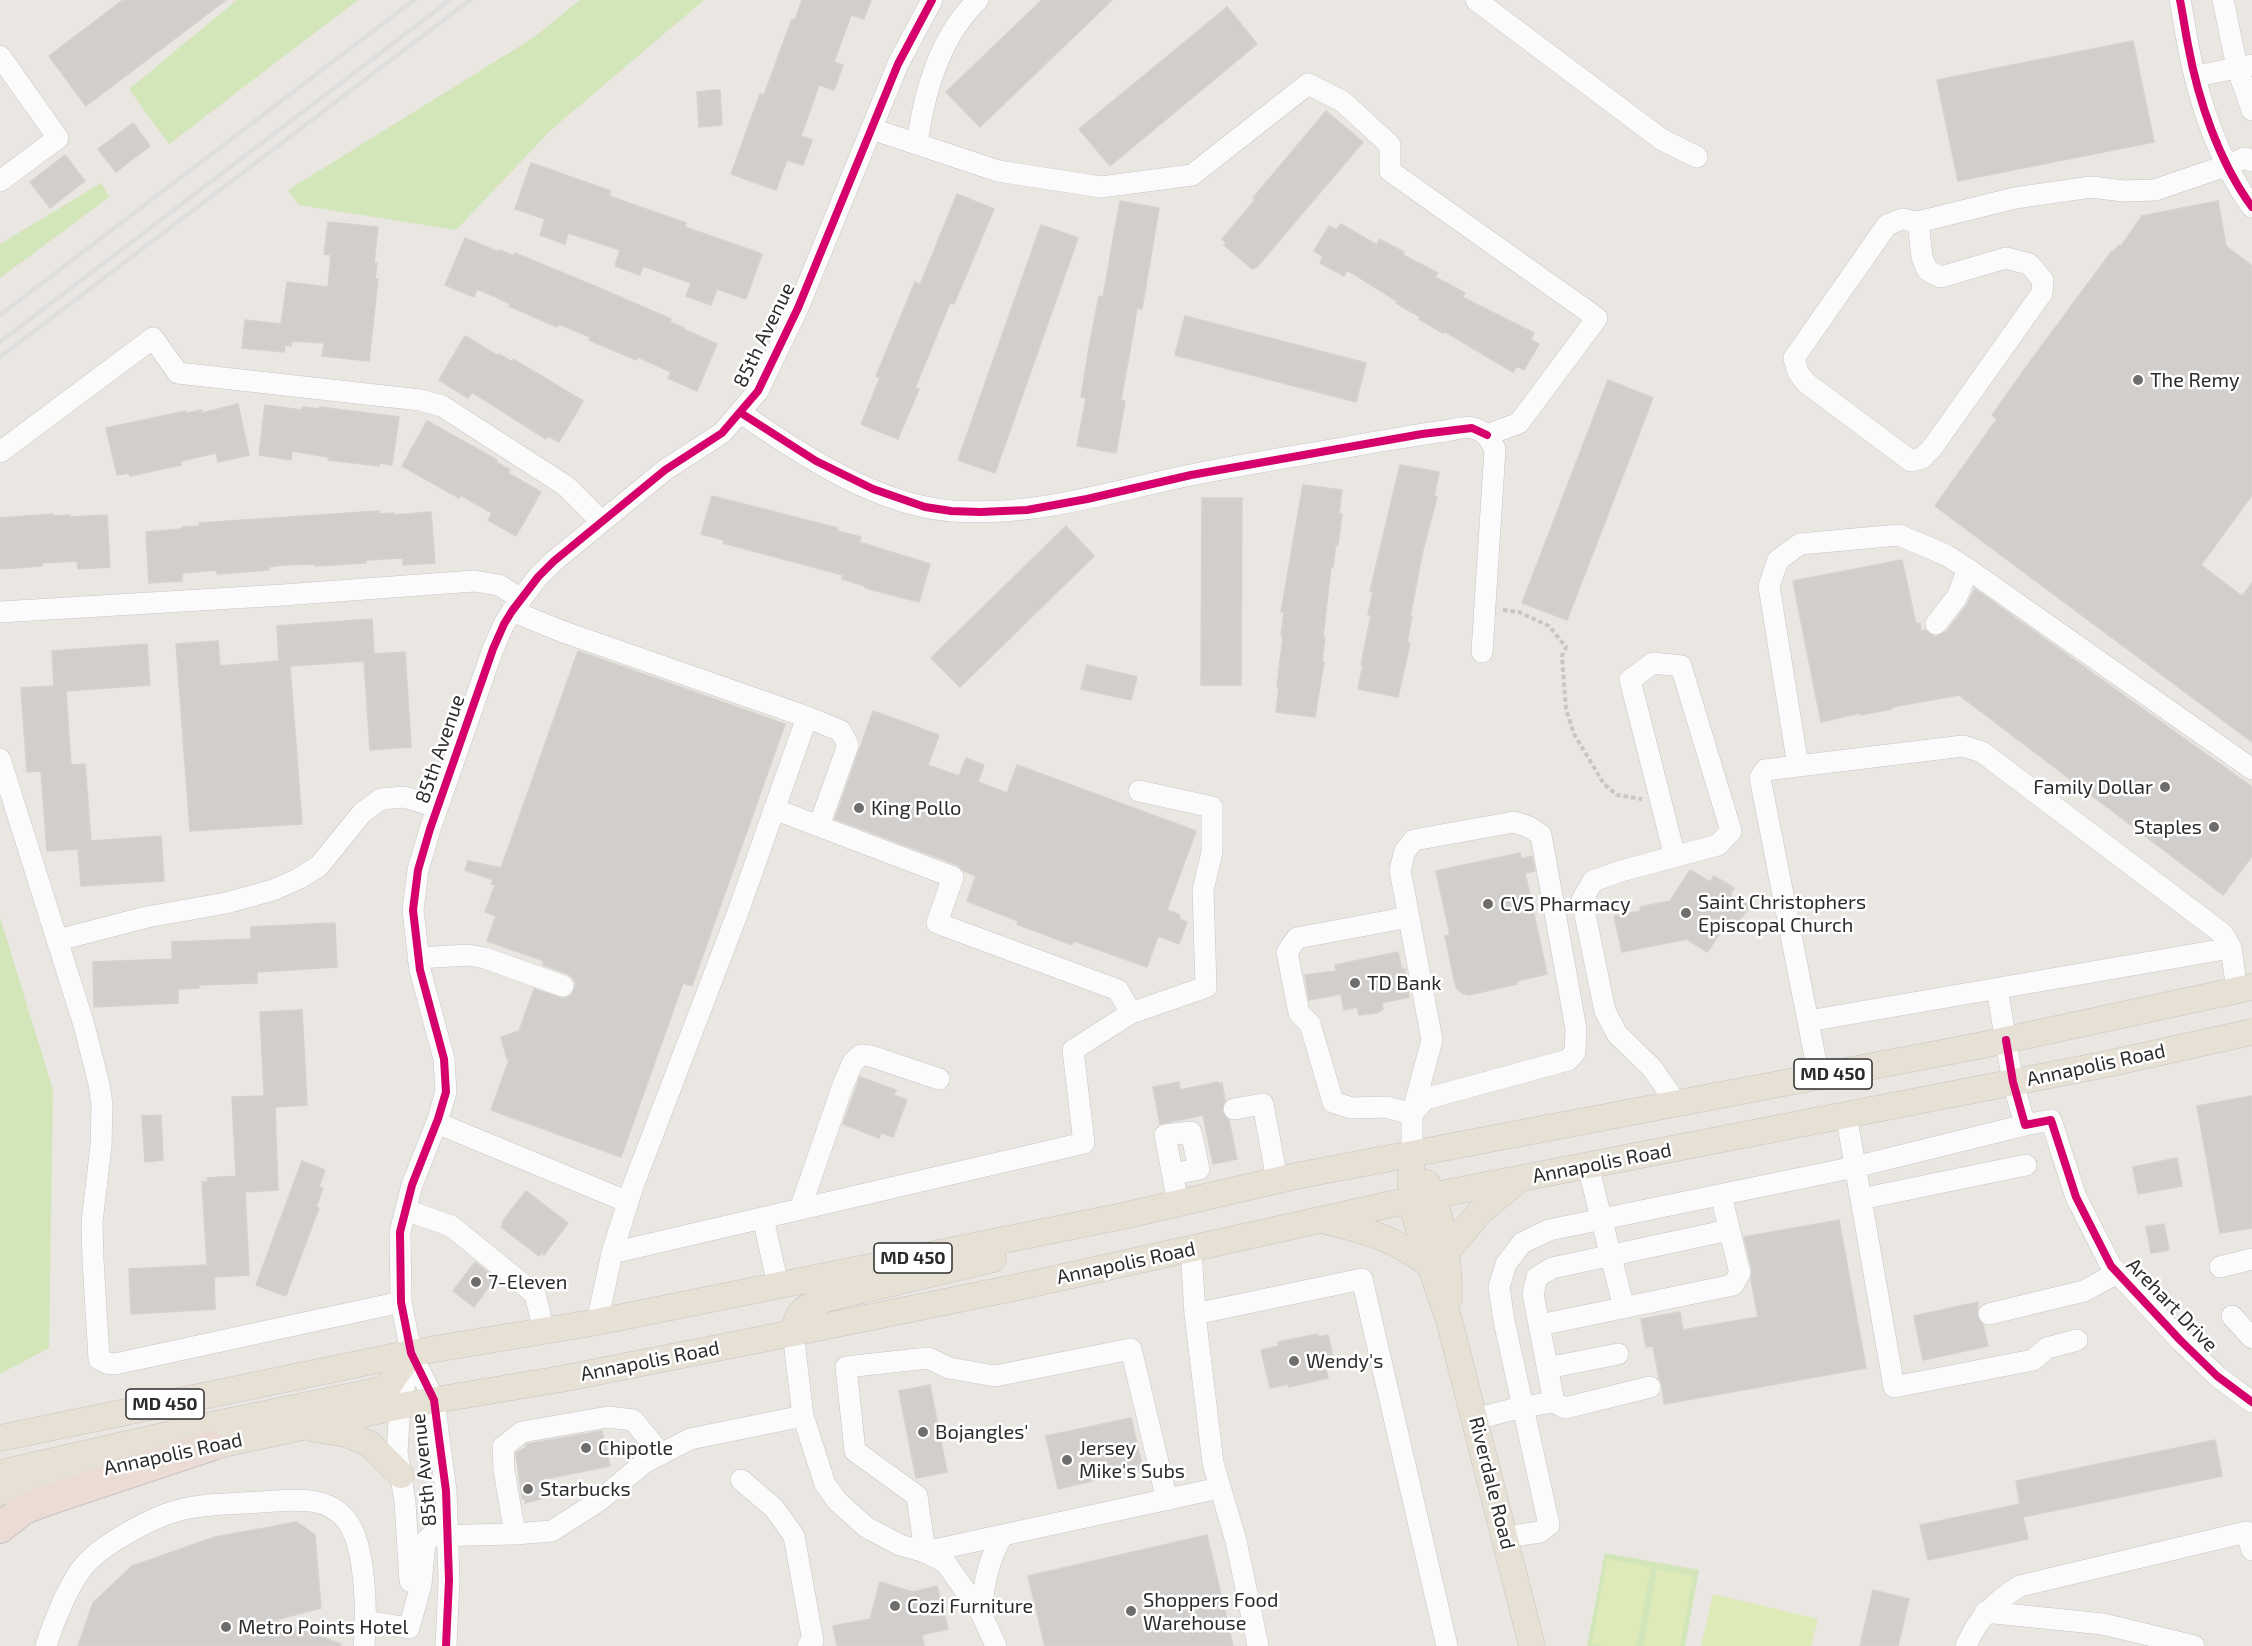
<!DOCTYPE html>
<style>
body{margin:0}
canvas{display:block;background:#eae6e2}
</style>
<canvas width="2252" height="1646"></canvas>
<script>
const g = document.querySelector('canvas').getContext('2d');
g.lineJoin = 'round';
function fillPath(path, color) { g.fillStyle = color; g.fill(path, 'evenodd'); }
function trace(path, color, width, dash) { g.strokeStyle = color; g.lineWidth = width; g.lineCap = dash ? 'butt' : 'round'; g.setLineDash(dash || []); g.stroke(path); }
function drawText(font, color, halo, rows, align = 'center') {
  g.font = font + ' "Exo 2",sans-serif'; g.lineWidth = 5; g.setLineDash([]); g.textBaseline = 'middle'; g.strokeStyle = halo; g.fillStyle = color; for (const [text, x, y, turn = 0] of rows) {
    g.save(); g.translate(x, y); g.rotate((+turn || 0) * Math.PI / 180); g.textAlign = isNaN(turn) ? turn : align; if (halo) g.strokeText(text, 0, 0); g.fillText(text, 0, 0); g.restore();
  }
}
const green = new Path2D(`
 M237 0H358L169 144 129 89Z
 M580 0H704L551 130 456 230 299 205 288 190 533 38Z
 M101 183 109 197 0 278V244Z
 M0 917 53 1090 49 1348 0 1374Z
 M1605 1553 1699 1570 1685 1646H1587Z`);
const pitch = new Path2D(`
 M1607 1559 1651 1567 1636 1646H1605L1592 1644Z
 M1657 1569 1693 1576 1680 1646H1644Z
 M1713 1594 1818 1619 1811 1646H1701Z`);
const building = new Path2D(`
 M123 0H226L86 106 49 56Z
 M802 0H871L864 19 851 15 834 62 843 65 834 90 819 85 801 136 812 140 803 165 787 160 776 190 731 174 760 94 764 95 792 19 795 20Z
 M1042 0H1112L980 127 946 92Z
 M1227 7 1257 44 1110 166 1079 129Z
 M2133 41 2154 142 1958 181 1937 80Z
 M716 90H720L722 125 699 127 697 92Z
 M1326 111 1363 142 1256 268 1255 267 1252 269 1224 245 1226 243 1222 239 1255 200 1253 198Z
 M133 123 150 146 116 172 98 149Z
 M65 155 85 181 50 208 30 182Z
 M531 163 611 191 609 196 686 223 685 227 762 254 746 299 717 289 711 305 686 296 691 283 643 266 640 275 615 266 620 250 568 233 565 244 540 235 545 219 515 209Z
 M957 194 994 209 954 304 950 303 915 388 919 389 898 439 861 424 880 378 876 376 915 282 920 285Z
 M1120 201 1159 208 1142 309 1137 308 1134 328 1121 400 1125 401 1116 453 1077 446 1086 398 1081 397 1089 348 1099 296 1103 297Z
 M2218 201 2226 246 2252 266V495L2201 565 2242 596 2252 583V742L1935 506 1997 419 1992 415 2032 359 2112 251 2113 252 2119 245 2121 246 2142 216Z
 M328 222 378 227 374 263H377L375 279H378L369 361 322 356 324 343 292 341 291 346 285 345 284 352 242 348 245 320 281 324 287 282 328 287 331 255 324 254Z
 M1341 224 1377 245 1379 239 1404 252 1403 255 1438 273 1435 277 1465 293 1462 297 1534 333 1531 340 1539 344 1524 370 1517 366 1513 372 1444 331 1443 333 1419 319 1420 317 1396 303 1397 301 1347 270 1344 276 1320 263 1323 256 1314 251 1329 226 1337 230Z
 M1041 225 1078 238 995 473 958 460Z
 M465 238 499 252 500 250 514 256 515 253 597 287 671 319 670 322 684 328 683 329 717 344 697 391 668 378 671 372 638 357 636 360 589 340 590 337 559 324 557 327 509 306 510 304 496 297 477 289 474 297 445 285Z
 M1185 316 1366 363 1356 402 1175 355Z
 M465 336 498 356 499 354 512 362 513 359 583 401 559 442 548 436 546 439 472 392 468 398 439 380Z
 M1608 380 1653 398 1567 620 1522 603Z
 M238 404 249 455 218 462 216 453 181 461V465L130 476 129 473 117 475 106 428 186 411V413L202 410V413Z
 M265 405 302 410V407L319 409 320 407 399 417 392 465 380 463 379 466 328 460V457L292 451 291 460 259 455Z
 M427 421 497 460 496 462 510 470 508 473 541 492 516 536 488 520 492 513 460 495 459 498 402 466Z
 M1400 465 1439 472 1434 496 1437 497 1423 550 1410 617H1412L1407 642 1410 643 1398 697 1358 689 1363 665H1361L1371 615H1368L1373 592 1370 591Z
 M1303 485 1342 490 1339 514H1342L1338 545 1336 544 1333 567H1331L1323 637H1325L1322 662H1324L1315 717 1276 712 1279 687H1277L1283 636H1281L1284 612H1281Z
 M712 496 838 528 837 531 861 537 859 542 930 564 919 602 865 588V586L842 579 843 575 723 543 724 540 701 534Z
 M1202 498H1242L1241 685H1201Z
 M379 511V514L394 513V515L431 512 435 563 403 565V558L366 560V563L315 566 314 564 283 565 269 567V570L217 574V570L182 573V581L149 583 146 532 182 529V527L200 526 199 523Z
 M53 514V516L70 515V517L107 515 110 567 78 569 77 561 42 563V566L0 569V518Z
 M1066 526 1094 556 960 687 931 658Z
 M1902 560 1916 624 1920 623 1921 631 1925 630 1935 637 1946 632 1967 605 1975 589 2252 787V856L2223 895 1959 695 1892 707V709L1860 715V713L1821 722 1793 581Z
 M372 619 374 654 405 652 411 747 370 750 364 661 290 666 302 824 190 831 176 644 218 641 220 666 279 661 277 626Z
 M147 644 150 685 66 691 71 765 85 764 91 841 161 836 164 881 81 886 78 849 47 851 41 771 27 772 21 688 54 686 52 651Z
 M578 651 785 724 692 986 683 983 621 1157 491 1110 509 1060 507 1059 501 1037 519 1031 534 989 565 999 572 995 576 984 573 978 568 974 543 965 544 961 487 941 496 916 485 912 495 885 491 884 493 880 465 870 468 861 501 868Z
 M1087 665 1137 677 1131 700 1081 689Z
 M873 711 939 735 928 765 959 776 966 758 984 765 978 782 1007 793 1017 765 1196 831 1167 910 1180 915 1179 919 1187 922 1179 944 1158 936 1147 967 1085 945 1074 941 1072 945 1017 924 1018 921 967 901 976 876 964 871 958 865 835 819Z
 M1520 853 1522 859 1532 856 1535 871 1525 873 1547 974 1517 981V984L1469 995 1462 993 1457 989 1454 979 1445 936 1450 935 1436 871Z
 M1690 870 1710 882 1714 876 1734 888 1730 895 1750 905 1734 929 1725 926 1707 952 1687 939 1622 952 1614 916 1641 911 1640 907 1670 901Z
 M335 923 337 967 257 972V983L199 985V988L178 989V1003L94 1007 93 962 172 959V942L251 939V927Z
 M1398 952 1402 970 1405 969 1409 997 1382 1003 1383 1009 1377 1013 1359 1015 1357 1007 1344 1010 1341 994 1309 1000 1305 975 1336 971 1335 965Z
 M302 1010 307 1105 275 1107 278 1190 245 1192 249 1275 214 1277 215 1309 131 1314 129 1269 207 1265 202 1182H208L207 1178 236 1176 232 1097 264 1096 260 1012Z
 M860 1077 896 1090 894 1095 907 1100 893 1137 881 1133 879 1138 843 1124Z
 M1179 1082 1180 1090 1218 1082 1219 1084 1222 1083 1225 1100 1222 1112 1229 1121 1237 1159 1213 1164 1203 1115 1160 1124 1153 1087Z
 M2252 1096V1228L2220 1233 2197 1106Z
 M161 1115 163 1160 145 1162 142 1116Z
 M2177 1158 2182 1186 2138 1194 2133 1167Z
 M302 1161 325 1170 319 1187 323 1188 316 1207 319 1208 286 1296 256 1285Z
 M526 1191 568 1223 544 1255 542 1253 539 1256 501 1227 503 1223 502 1222Z
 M1839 1220 1866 1368 1664 1404 1662 1385 1659 1378 1653 1346 1646 1347 1641 1319 1680 1312 1683 1330 1758 1317 1751 1279 1752 1270 1744 1237Z
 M2164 1224 2169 1250 2151 1253 2146 1227Z
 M475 1262 495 1278 474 1307 453 1291Z
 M1978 1302 1977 1316 1983 1325 1988 1346 1923 1360 1914 1316Z
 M1318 1334V1337L1328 1335 1335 1367 1326 1369 1328 1378 1289 1387 1288 1384 1270 1388 1261 1350 1279 1346 1278 1342Z
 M930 1385 947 1472 916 1478 899 1391Z
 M1131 1418 1143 1469 1058 1489 1046 1436Z
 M602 1431 610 1466 545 1479 548 1493 544 1494 545 1498 525 1503V1499H522L516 1453 525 1448 527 1444Z
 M2215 1440 2222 1476 2023 1517 2028 1539 1928 1560 1920 1525 2020 1504 2016 1481Z
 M297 1522 315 1535 321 1608 275 1620 341 1644 340 1646H78L93 1603 132 1566 215 1537Z
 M1207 1535 1233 1646H1045L1028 1576Z
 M880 1582 913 1592 937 1586 948 1629 922 1635 924 1646H837L833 1626 870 1619Z
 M1873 1590 1909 1599 1898 1646H1860Z`);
const path = new Path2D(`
 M1503 610 1519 612 1549 626 1566 647 1562 656 1566 709 1574 734 1604 784 1617 795 1642 799`);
const minor = new Path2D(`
 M1476 0 1661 139 1697 157
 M2180 0C2183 15 2185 30 2188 45 2198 100 2219 162 2252 207
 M2223 0 2237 67 2252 110
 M0 56 58 138 0 181
 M2196 76 2252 65
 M872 129 998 171 1101 187 1192 175 1308 84 1342 101 1390 145V171L1597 318 1519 423 1487 435
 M917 144C924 93 939 37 978 0
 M1918 222 1922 257 1927 270 1941 277 2006 258 2029 264 2043 280 2042 293 1932 448 1922 458 1911 461 1805 382 1798 372 1794 358 1887 225 1902 219 1918 222 2015 198 2091 187 2124 191 2155 190 2228 165 2245 158 2252 161
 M741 413C801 455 879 506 953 511 1035 517 1112 491 1191 475 1250 463 1310 454 1370 443 1395 439 1420 434 1446 431 1454 429 1465 426 1473 428 1485 431 1489 438 1495 449L1482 652
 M0 452 153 338 178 373 420 400 442 406 566 486 601 521
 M1968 569 2252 769
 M512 611 561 631 807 717 738 912 633 1186 612 1253 597 1322
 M0 612 283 595 474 581 499 585 521 599
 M807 717 841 731 848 745 819 826
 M0 759 84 1025 99 1084 102 1105 101 1146 92 1222 93 1260 99 1359 106 1363 115 1364 401 1302
 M1798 766 1769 586 1778 560 1800 544 1899 535 1946 555 1968 569 1957 597 1936 624
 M774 809 953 877 937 923 1118 990 1131 1013
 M1675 857 1630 680 1653 663 1681 666 1731 831 1718 845 1621 871 1593 881 1582 900 1605 1011 1617 1034 1652 1068 1677 1104
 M1409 917 1297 938 1287 952 1299 1013 1310 1024 1333 1102 1351 1108 1386 1107 1412 1114 1432 1040 1400 870 1405 851 1414 840 1514 822 1529 827 1541 835 1576 1029 1575 1052 1568 1060 1425 1099 1412 1114V1154
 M58 940 147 917 226 903 273 890 298 879 319 866 362 813 381 799 404 797 437 807
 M418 958 468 955 485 958 563 986
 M1997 989 2013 1082 2025 1125 2051 1120 2076 1197 2111 1266 2180 1340 2217 1376 2252 1402
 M1808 1021 2231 948
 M1819 1077 1760 778 1765 770 1963 746 1982 752 2223 934 2231 948 2237 990
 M1234 1109 1263 1104 1277 1180
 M1846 1114 1894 1387 2033 1360 2047 1348 2077 1340
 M437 1123 628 1202
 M1588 1166 1624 1308
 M1173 1174 1199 1169 1191 1132 1165 1135 1178 1203
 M1861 1199 2026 1165
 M800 1209 843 1085 853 1062 861 1055 871 1056 939 1079
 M406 1210 451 1226 535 1294 544 1331
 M763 1218 778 1285
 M1191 1249 1195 1314 1213 1463 1236 1541 1258 1646
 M612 1253 1084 1143 1073 1050 1131 1013 1206 987 1203 890 1212 852V807L1139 791
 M2220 1267 2252 1259
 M1195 1314 1362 1279 1447 1646
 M1989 1314 2084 1291 2117 1273
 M2232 1316 2252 1338
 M1540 1325 1733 1285 1740 1273 1721 1195
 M793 1333 803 1416 825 1484 837 1501 866 1527 900 1545 925 1552 945 1562 981 1613 996 1646
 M1547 1368 1618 1354
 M1650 1387 1565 1408 1554 1402 1533 1294 1537 1277 1552 1268 1729 1230
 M1475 1419 1522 1407 1554 1402
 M741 1480 774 1508 794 1536 813 1641 808 1646
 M1167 1500 1131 1349 995 1376 949 1368 928 1358 846 1367 855 1451 917 1496 925 1552 1219 1488
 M515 1534 504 1470 503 1447 522 1432 608 1417 633 1420 661 1454
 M1506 1537 1540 1532 1549 1525 1504 1321 1499 1287 1506 1264 1522 1243 1549 1230 1855 1167 2025 1125
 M410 1581 405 1502 397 1452 400 1406 410 1360
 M1985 1612 2103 1624 2194 1646
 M981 1613C984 1584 988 1559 1003 1535
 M366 1621 409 1628
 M409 1628 421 1585 425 1542 431 1536 515 1534 552 1531 600 1500 644 1463 690 1439 803 1416
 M46 1646C53 1623 66 1591 80 1571 96 1547 152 1517 180 1510 206 1503 235 1504 262 1502 291 1500 326 1494 347 1521 366 1545 367 1616 364 1646
 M446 1646 449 1580 446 1491 438 1431 434 1400 411 1353 401 1302 400 1232 412 1185 438 1119 446 1092 444 1059 420 970 413 910 418 870 430 829 493 649 504 624 512 611 538 577 554 561 665 470 722 433 758 391 798 308 898 64 932 0
 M1966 1646C1978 1618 1994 1602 2020 1586L2246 1532 2252 1550`);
const major = new Path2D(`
 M1412 1154 1410 1200 1430 1265 1449 1320 1532 1646
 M1427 1183C1444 1219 1449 1259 1449 1299
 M1329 1222C1372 1232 1394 1239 1430 1265
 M1447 1251 1480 1212 1517 1181
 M793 1333C798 1308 806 1307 828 1298L993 1259
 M314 1429 346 1434 370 1444 401 1475
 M0 1438 411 1353 597 1322 1123 1216 1296 1176 1978 1046 2252 987
 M191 1451 400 1406 561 1379 793 1333 1018 1287 1410 1200 2107 1064 2252 1032
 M0 1473 202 1427 386 1389 411 1353
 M0 1492 105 1469`);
const highway = new Path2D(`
 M0 1528 24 1509 48 1500 210 1446`);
const rail = new Path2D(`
 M0 315 414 0
 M0 342 450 0
 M0 357 470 0`);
const cycleway = new Path2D(`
 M2180 0C2183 15 2185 30 2188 45 2198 100 2219 162 2252 207
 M741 413 816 461 873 489 925 507 951 511 980 512 1027 510 1087 499 1191 475 1422 434 1472 428 1487 435
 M2006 1040 2013 1082 2025 1125 2051 1120 2076 1197 2111 1266 2180 1340 2217 1376 2252 1402
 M446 1646 449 1580 446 1491 438 1431 434 1400 411 1353 401 1302 400 1232 412 1185 438 1119 446 1092 444 1059 420 970 413 910 418 870 430 829 493 649 504 624 512 611 538 577 554 561 665 470 722 433 758 391 798 308 898 64 932 0`);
const markers = [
 [2138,380,6,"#6e6d6c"],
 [2165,787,6,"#6e6d6c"],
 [859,808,6,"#6e6d6c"],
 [2214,827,6,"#6e6d6c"],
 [1488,904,6,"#6e6d6c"],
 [1686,913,6,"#6e6d6c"],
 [1355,983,6,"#6e6d6c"],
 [476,1282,6,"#6e6d6c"],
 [1294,1361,6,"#6e6d6c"],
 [923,1432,6,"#6e6d6c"],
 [586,1448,6,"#6e6d6c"],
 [1067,1460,6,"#6e6d6c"],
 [528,1489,6,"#6e6d6c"],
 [895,1606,6,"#6e6d6c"],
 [1131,1611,6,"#6e6d6c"],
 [226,1627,6,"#6e6d6c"]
];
const shields = [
 [1833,1074,78],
 [913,1258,78],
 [165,1404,78]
];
const shieldNames = [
 ["MD 450",1833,1074],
 ["MD 450",913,1258],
 ["MD 450",165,1404]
];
const streetNames = [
 ["85th Avenue",764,335,-64],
 ["85th Avenue",440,749,-71],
 ["Annapolis Road",2096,1065,-12],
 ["Annapolis Road",1602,1163,-11],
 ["Annapolis Road",1126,1263,-12],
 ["Arehart Drive",2172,1305,46],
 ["Annapolis Road",650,1361,-11],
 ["Annapolis Road",173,1454,-12],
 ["85th Avenue",424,1470,-96],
 ["Riverdale Road",1492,1483,76]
];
const poiNames = [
 ["The Remy",2150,380],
 ["Family Dollar",2153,787,"right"],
 ["King Pollo",871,808],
 ["Staples",2202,827,"right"],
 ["Saint Christophers",1698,902],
 ["Episcopal Church",1698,925],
 ["CVS Pharmacy",1500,904],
 ["TD Bank",1367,983],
 ["7-Eleven",488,1282],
 ["Wendy's",1306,1361],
 ["Bojangles'",935,1432],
 ["Chipotle",598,1448],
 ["Jersey",1079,1448],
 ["Mike's Subs",1079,1471],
 ["Starbucks",540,1489],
 ["Shoppers Food",1143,1600],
 ["Warehouse",1143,1623],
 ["Cozi Furniture",907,1606],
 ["Metro Points Hotel",238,1627]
];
fillPath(green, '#d2e6ba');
fillPath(pitch, '#deeab8');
fillPath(building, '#d1cecb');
trace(building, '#d5d2ce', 1.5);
trace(minor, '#c6c5c5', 22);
trace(major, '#c6c4c2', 27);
trace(highway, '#c6c4c2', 32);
trace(path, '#c7c7c6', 4, [4.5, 3]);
trace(minor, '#fcfbfb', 21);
trace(major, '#e7e0d4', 26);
trace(highway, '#eadbd4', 30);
trace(rail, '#dededf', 4.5);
trace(cycleway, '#d6006c', 8);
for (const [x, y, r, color] of markers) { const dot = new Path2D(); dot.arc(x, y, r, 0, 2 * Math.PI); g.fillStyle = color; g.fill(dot); trace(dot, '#fff', 2); }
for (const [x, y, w] of shields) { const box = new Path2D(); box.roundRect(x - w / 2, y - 15, w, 30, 4.5); g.fillStyle = '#fff'; g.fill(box); trace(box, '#2c2c2c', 1.5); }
drawText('bold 18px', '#2c2c2c', null, shieldNames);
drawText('20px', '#2c2c2c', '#fff', streetNames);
drawText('20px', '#2c2c2c', '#fff', poiNames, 'left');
</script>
